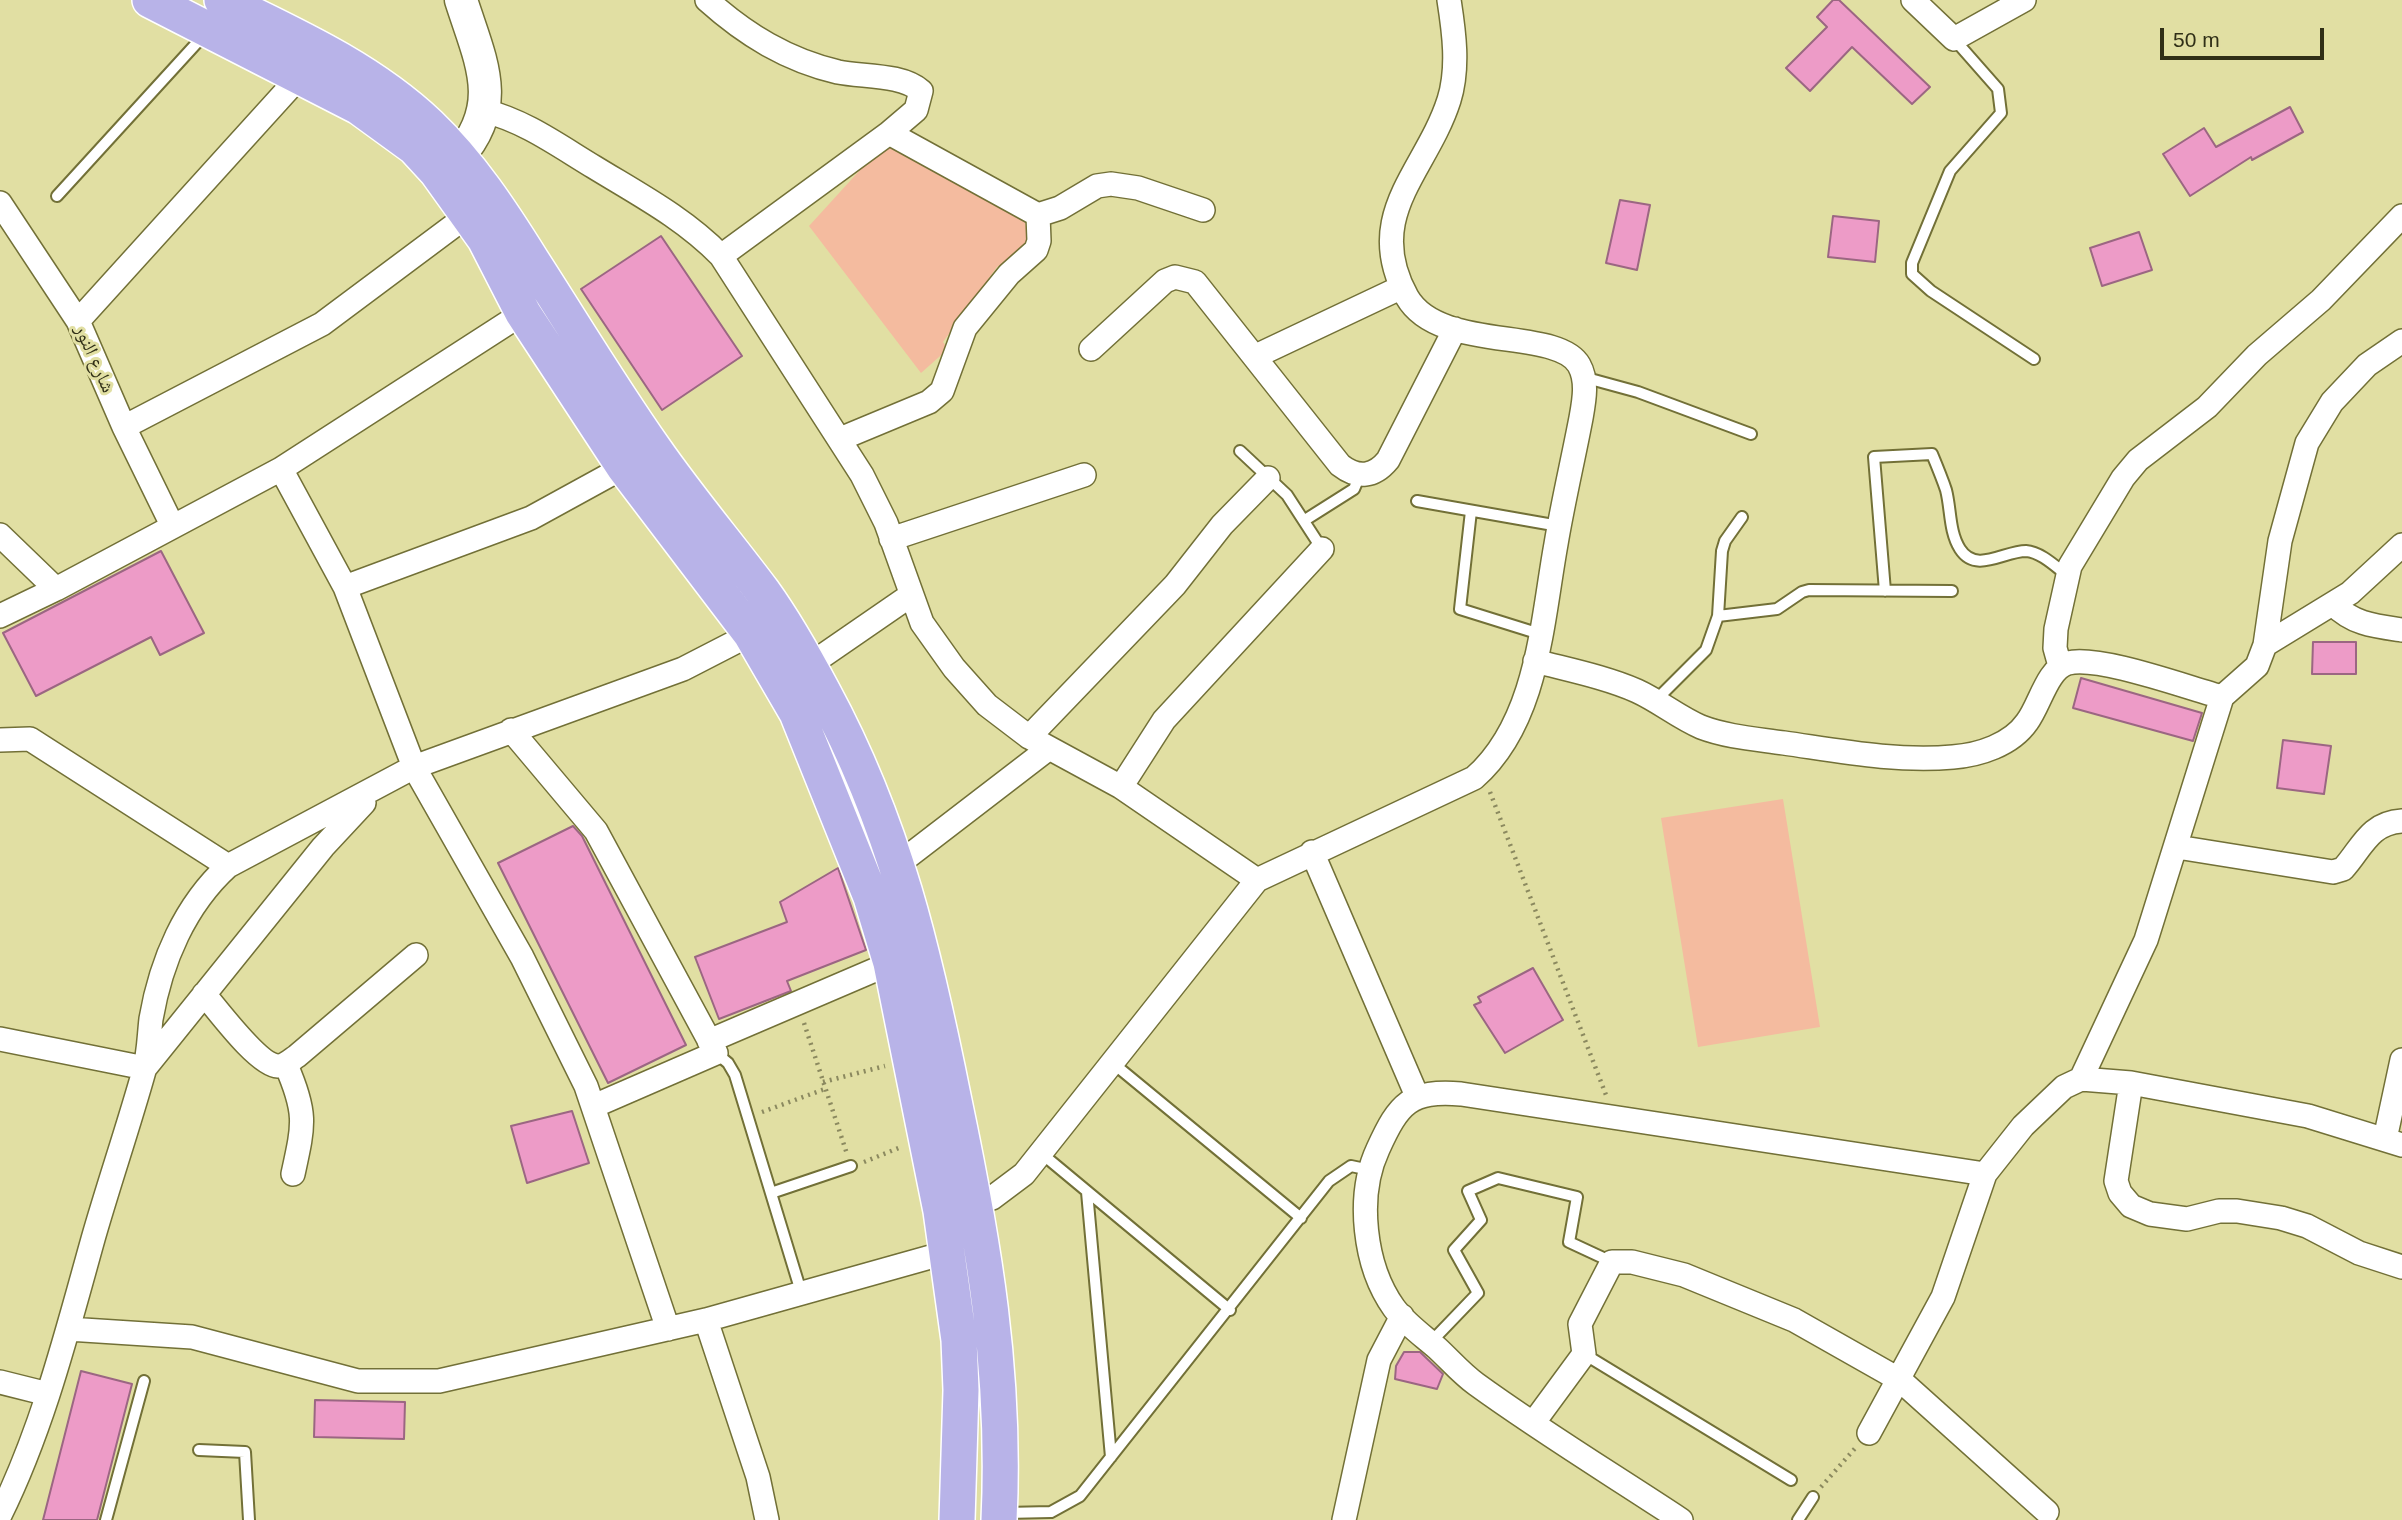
<!DOCTYPE html>
<meta charset="utf-8">
<style>
body{margin:0}
#map{position:relative;width:2402px;height:1520px;overflow:hidden;background:#e1dfa3;font-family:Helvetica,sans-serif}
canvas{display:block}
.scale{position:absolute;left:2160px;top:28px;width:164px;height:32px;box-sizing:border-box;border:4px solid #302f17;border-top:0;padding-left:9px;font-size:21px;line-height:24px;white-space:nowrap;color:#302f17;-webkit-text-stroke:5px #e1dfa3;paint-order:stroke}
</style>
<div id="map">
<canvas width="2402" height="1520"></canvas>
<div class="scale">50 m</div>
</div>
<script>
const g = document.querySelector('canvas').getContext('2d');
g.lineJoin = 'round';
function fillPath(path, color) { g.fillStyle = color; g.fill(path, 'evenodd'); }
function trace(path, color, width, dash) { g.strokeStyle = color; g.lineWidth = width; g.lineCap = dash ? 'butt' : 'round'; g.setLineDash(dash || []); g.stroke(path); }
function drawText(font, color, halo, rows, align = 'center') {
  g.font = font + ' Helvetica,"Noto Naskh Arabic",sans-serif'; g.lineWidth = 6; g.setLineDash([]); g.textBaseline = 'middle'; g.strokeStyle = halo; g.fillStyle = color; for (const [text, x, y, turn = 0] of rows) {
    g.save(); g.translate(x, y); g.rotate((+turn || 0) * Math.PI / 180); g.textAlign = isNaN(turn) ? turn : align; if (halo) g.strokeText(text, 0, 0); g.fillText(text, 0, 0); g.restore();
  }
}
const green = new Path2D(`
 M881 147H897L1025 222 1029 245 997 267 943 342 948 349 921 373 809 226Z
 M1783 799 1820 1027 1698 1047 1661 818Z`);
const building = new Path2D(`
 M1833 0H1839L1930 87 1912 104 1852 47 1810 91 1786 68 1827 27 1817 17Z
 M2290 107 2303 132 2252 160 2251 157 2190 196 2163 154 2204 128 2216 147Z
 M1620 200 1650 205 1637 270 1606 263Z
 M1833 216 1879 221 1875 262 1828 257Z
 M2139 232 2152 270 2102 286 2090 248Z
 M661 236 742 356 662 410 581 289Z
 M161 551 204 633 160 655 151 637 36 696 3 633Z
 M2313 642H2356V674H2312Z
 M2081 678 2202 713 2193 741 2073 708Z
 M2283 740 2331 746 2324 794 2277 788Z
 M573 826 582 836 686 1045 608 1083 498 863Z
 M838 868 866 950 787 981 791 991 719 1019 695 957 787 922 780 902Z
 M1533 968 1563 1020 1505 1053 1474 1005 1481 1002 1478 997Z
 M572 1111 589 1163 527 1183 511 1126Z
 M1404 1352H1420L1443 1374 1437 1389 1395 1379 1396 1366Z
 M81 1371 132 1384 97 1520H43Z
 M315 1400 405 1402 404 1439 314 1437Z`);
const path = new Path2D(`
 M1490 792 1606 1095
 M804 1023 847 1154
 M823 1082 885 1066
 M762 1112 825 1089
 M864 1162 901 1147
 M1821 1487 1857 1446`);
const lane = new Path2D(`
 M1954 39 1998 89 2001 113 1950 171 1912 263V274L1931 291 2034 359
 M57 196 205 34
 M1583 377 1638 392 1751 434
 M1240 451 1287 495 1322 549
 M1417 501 1559 526
 M1471 511 1460 609 1540 634
 M1305 520 1354 489 1360 475
 M1885 591 1874 457 1932 454C1937 466 1942 478 1946 490 1951 509 1949 532 1960 549 1976 574 2004 551 2026 551 2041 552 2056 567 2068 576
 M1718 616 1777 609 1802 592 1809 590 1952 591
 M1656 700 1706 650 1718 616 1722 551 1725 541 1742 517
 M716 1053 728 1063 735 1075 802 1295
 M1114 1064 1301 1218
 M1041 1153 1230 1310
 M1087 1192 1111 1457
 M771 1193 851 1166
 M1430 1343 1478 1293 1454 1250 1481 1220 1468 1191 1498 1178 1577 1197 1569 1242 1612 1262
 M1584 1354 1791 1480
 M199 1450 245 1452 249 1520
 M1005 1513 1051 1512 1080 1496 1329 1181 1351 1166 1370 1170
 M106 1520 144 1381
 M1798 1520 1813 1497`);
const street = new Path2D(`
 M707 0C746 35 787 60 838 72 863 77 902 74 921 91L916 110 889 133 721 256
 M1913 0 1954 39 2024 0
 M485 111C525 121 559 146 594 167 638 194 684 218 721 256L862 475 886 523 922 623 954 668 987 705 1029 737 1121 787 1257 880
 M889 133 1038 215 1060 208 1097 186 1111 184 1138 188 1203 210
 M0 203 78 321 124 427 172 525
 M78 321 301 75
 M1091 349 1165 281 1175 277 1195 282 1340 465C1358 479 1374 477 1388 460L1455 329
 M1256 356 1402 287
 M124 427 322 324 468 215
 M840 439 929 402 942 391 965 328 1009 274 1036 250 1039 241 1038 215
 M281 469 345 587 414 767 522 957 586 1086 668 1329
 M0 535 56 589
 M891 539 1084 475
 M345 587 531 518 624 467
 M2333 604C2353 624 2374 626 2402 630
 M0 616 56 589 281 469 523 313
 M2265 645 2350 593 2402 545
 M1535 661C1569 670 1605 677 1637 691 1659 701 1678 717 1701 727 1727 737 1757 739 1784 743 1840 751 1896 762 1953 757 1979 755 2011 745 2027 722 2040 705 2047 669 2068 663 2099 655 2188 688 2222 697
 M808 666 911 595
 M2060 666 2055 648 2056 629 2070 566 2123 478 2138 460 2207 407 2257 355 2321 300 2402 216
 M511 730 596 831 716 1053 594 1106
 M1029 737 1175 585 1222 525 1268 478
 M0 740 30 739 228 866
 M1121 787 1164 720 1322 549
 M2177 847 2333 872 2343 869C2362 848 2369 823 2402 821
 M1312 852 1417 1096
 M897 865 1048 749
 M204 994C218 1010 258 1065 278 1066 285 1066 291 1060 297 1056L416 955
 M0 1039 145 1068
 M709 1041 891 963
 M286 1065C307 1113 304 1124 293 1174
 M145 1068 323 847 364 803
 M2081 1079 2146 940 2222 697 2257 666 2265 645 2280 541 2307 443 2332 402 2367 365 2402 341
 M2131 1083 2116 1181 2120 1193 2131 1206 2150 1214 2187 1219 2219 1211H2237L2281 1218 2307 1226 2359 1253 2402 1267
 M2385 1139 2402 1060
 M962 1207 992 1198 1024 1174 1257 880 1474 778C1538 722 1542 621 1556 544 1563 502 1573 460 1581 418 1584 401 1588 381 1579 365 1557 327 1439 353 1407 297 1362 215 1426 172 1449 100 1459 68 1454 32 1449 0
 M706 1320 758 1477 767 1520
 M68 1329 192 1337 358 1381H439L706 1320 959 1249
 M0 1382 48 1394
 M1534 1422 1584 1354 1580 1324 1612 1262H1632L1684 1275 1794 1320 1900 1380 2047 1512
 M1869 1433 1943 1297 1985 1174 2023 1126 2064 1087 2081 1079 2131 1083 2308 1116 2402 1145
 M0 1515C43 1428 67 1332 93 1239 109 1183 128 1128 144 1071 149 1054 149 1036 151 1019 161 961 185 905 228 866L414 767 683 669 751 634
 M1344 1520 1379 1360 1402 1316
 M1681 1520C1613 1475 1542 1432 1476 1384 1462 1374 1450 1360 1437 1348 1422 1335 1406 1324 1394 1308 1364 1266 1356 1196 1378 1149 1399 1103 1410 1090 1461 1094L1985 1174`);
const secondary = new Path2D(`
 M458 157C505 104 480 60 461 0`);
const primary = new Path2D(`
 M150 0 359 107 414 147 437 172 485 239 523 313 624 467 751 634 797 713 871 897 891 963 941 1211 959 1340 961 1390 957 1520
 M222 0C294 35 370 69 429 125 470 164 502 213 532 261 572 323 611 388 654 449 688 498 727 544 763 592 786 624 805 658 823 692 895 825 925 956 954 1101 984 1244 1006 1374 999 1520`);
const streetNames = [
 ["شارع النور",94,359,66]
];
fillPath(green, '#f4bb9f');
fillPath(building, '#ed9bc7');
trace(building, '#9b6682', 2);
trace(lane, '#727037', 14);
trace(street, '#727037', 26);
trace(secondary, '#727037', 35);
trace(primary, '#fff', 38);
trace(path, '#8b895f', 4.5, [2, 5]);
trace(lane, '#fff', 10);
trace(street, '#fff', 23);
trace(secondary, '#fff', 32);
trace(primary, '#b8b3e8', 35);
drawText('19px', '#302f17', '#e1dfa3', streetNames);
</script>
